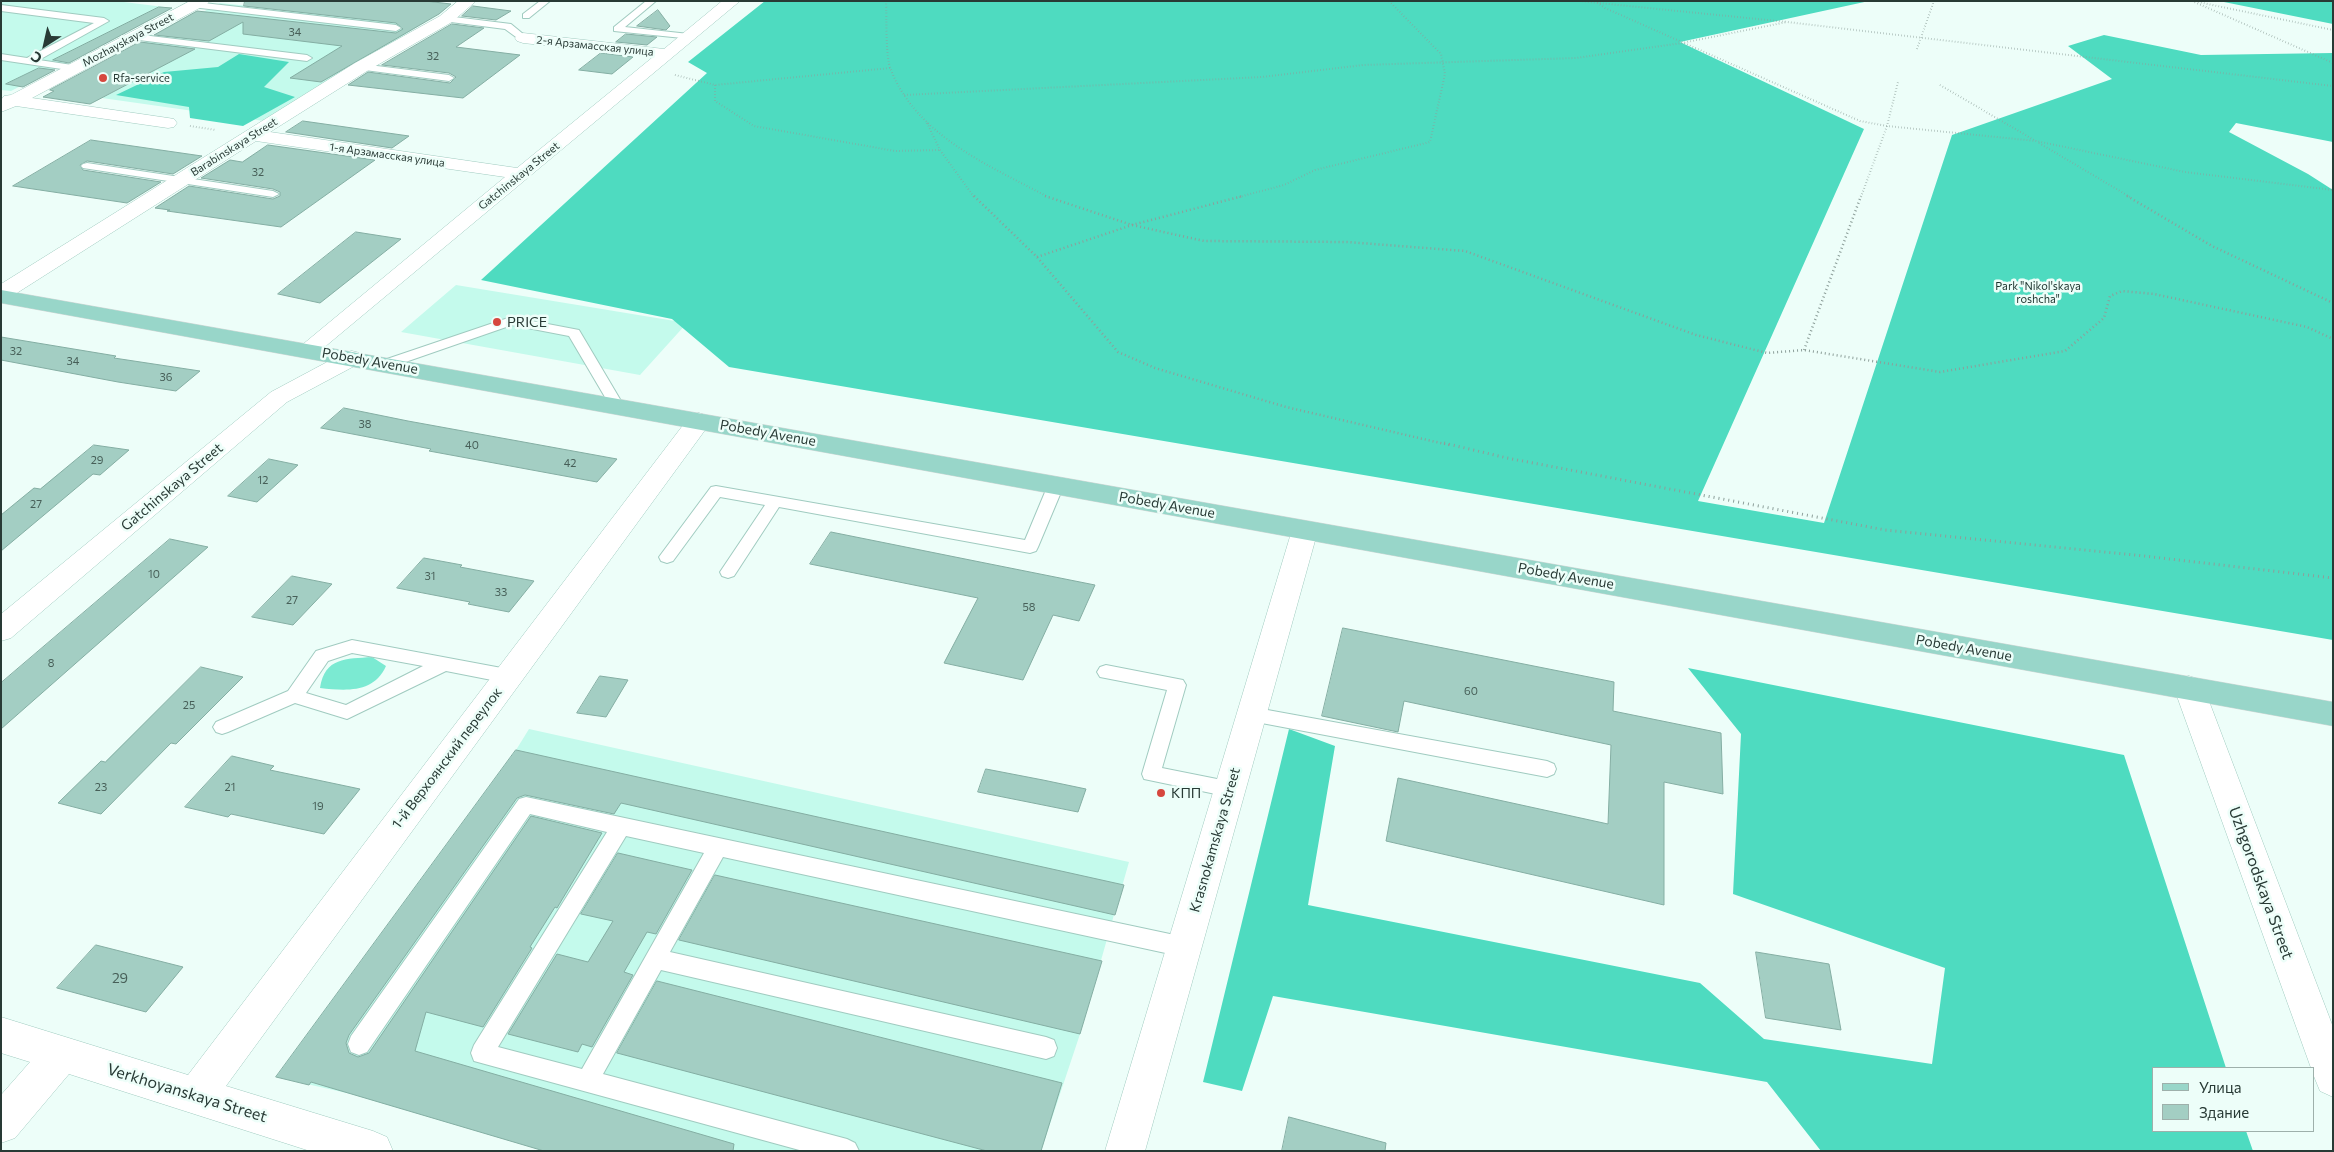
<!DOCTYPE html>
<meta charset="utf-8">
<style>
body{margin:0}
#map{position:relative;width:2334px;height:1152px;overflow:hidden;background:#edfef9;font-family:Commissioner,sans-serif}
canvas{display:block}
.frame{position:absolute;inset:0;border:2px solid #283a35;pointer-events:none}
.legend{position:absolute;left:2152px;top:1067px;width:162px;height:65px;box-sizing:border-box;background:#edfef9;border:1px solid #9eb0ab;margin:0;padding:6px 9px;list-style:none;font-size:15px;color:#283a35}
.legend li{display:flex;align-items:center;gap:10px;height:25px}
.legend b{width:25px;border:1px solid #9eb0ab}
.north{position:absolute;left:20px;top:20px;width:50px;height:50px;-webkit-text-stroke:4px #edfef9;paint-order:stroke;rotate:215deg;font-size:14px;font-weight:700;line-height:20px;text-align:center;color:#283a35}
.north::after{content:'';display:block;margin:auto;width:18px;height:22px;background:#283a35;clip-path:polygon(50% 0,100% 100%,50% 72%,0 100%)}
</style>
<div id="map">
<canvas width="2334" height="1152"></canvas>
<div class="frame"></div>
<ul class="legend">
<li><b style="height:6px;background:#98d6c9"></b>Улица</li>
<li><b style="height:14px;background:#a3cec3"></b>Здание</li>
</ul>
<div class="north">С</div>
</div>
<script>
const g = document.querySelector('canvas').getContext('2d');
g.lineJoin = 'round';
function fillPath(path, color) { g.fillStyle = color; g.fill(path, 'evenodd'); }
function trace(path, color, width, dash) { g.strokeStyle = color; g.lineWidth = width; g.lineCap = dash ? 'butt' : 'round'; g.setLineDash(dash || []); g.stroke(path); }
function drawText(font, color, halo, rows, align = 'center') {
  g.font = font + ' Commissioner,sans-serif'; g.lineWidth = 5; g.setLineDash([]); g.textBaseline = 'middle'; g.strokeStyle = halo; g.fillStyle = color; for (const [text, x, y, turn = 0] of rows) {
    g.save(); g.translate(x, y); g.rotate((+turn || 0) * Math.PI / 180); g.textAlign = isNaN(turn) ? turn : align; if (halo) g.strokeText(text, 0, 0); g.fillText(text, 0, 0); g.restore();
  }
}
const built = new Path2D(`
 M1 1H116L164 7 141 19 119 35 11 91 1 90Z
 M220 3 422 24 264 121 102 98 151 72 104 64Z
 M456 285 687 323 640 375 401 332Z
 M529 729 1129 862 1080 1034 1041 1151H544L351 1094 276 1077 516 750Z`);
const green = new Path2D(`
 M372 657 386 666C374 693 347 691 320 688 325 657 346 659 372 657Z`);
const forest = new Path2D(`
 M765 1H1869L1680 42 1864 129 1698 501 1824 523 1952 135 2112 79 2068 46 2104 35 2201 55 2333 53V142L2236 123 2229 132 2308 174 2333 190V640L729 367 672 319 481 280 707 73 688 62Z
 M2219 1H2333V24Z
 M239 54 289 62 264 87 295 97 243 126 190 118 189 107 116 95 164 72 218 67Z
 M1688 668 2124 755 2226 1068H2153V1131H2246L2253 1151H1821L1767 1082 1273 996 1242 1091 1203 1082 1289 729 1335 746 1308 905 1700 983 1764 1039 1932 1064 1945 968 1733 894 1741 734Z`);
const building = new Path2D(`
 M245 1H425L451 4 439 14 321 82 290 78 342 46 243 34V22L209 41 154 35 197 11 396 33 403 29 396 23 244 6Z
 M473 6 511 11 496 20 462 16Z
 M159 7 172 8 69 63 53 60Z
 M658 10 670 26 666 30 637 26Z
 M452 24 484 28 456 47 520 55 463 98 348 85 368 72 450 83 456 77 449 73 382 65Z
 M626 34 657 37 647 45 616 42Z
 M140 42 195 49 90 104 43 97 54 91 50 90Z
 M601 53 633 57 612 74 579 70Z
 M39 68 55 70 23 87 6 84Z
 M303 121 409 136 392 148 286 132Z
 M91 140 202 156 173 174 87 161 80 165 83 170 161 182 127 203 13 186Z
 M268 145 375 160 281 227 167 211 170 210 155 208 189 186 273 199 280 196V192L273 189 201 178 230 160 242 162Z
 M356 232 401 239 320 303 278 294Z
 M1 337 116 356 114 358 200 371 176 391 118 382 1 360Z
 M344 408 408 421 617 459 597 482 429 451 431 449 321 428Z
 M94 445 129 450 100 475 93 474 1 551V515L34 488 40 489Z
 M269 459 298 465 257 502 228 496Z
 M831 532 980 562 1095 585 1079 621 1053 615 1023 680 944 663 978 598 810 564Z
 M170 539 208 547 1 729V683Z
 M424 558 462 565 460 567 534 581 509 612 468 604 470 602 397 588Z
 M292 576 332 584 293 625 252 617Z
 M1343 628 1614 682 1613 711 1721 733 1723 794 1664 782V905L1386 841 1398 778 1608 824 1611 745 1404 701 1398 732 1322 716Z
 M201 667 243 677 176 744 171 743 101 814 58 803 101 761 105 762Z
 M600 676 628 680 606 717 577 713Z
 M516 750 1124 885 1115 915 621 803 614 814 525 795 517 798 349 1035 346 1043 349 1053 358 1057 369 1053 531 816 602 833 557 908 555 907 530 947 532 948 483 1027 426 1012 415 1051 734 1144 733 1151H544L311 1082 309 1085 276 1077Z
 M232 756 274 766 270 770 360 789 324 834 231 814 228 817 185 807Z
 M986 769 1043 780 1086 789 1078 812 978 792Z
 M618 853 692 870 656 934 647 932 624 972 633 975 592 1047 582 1044 578 1052 508 1034 557 954 588 962 613 921 581 914Z
 M715 875 1102 961 1080 1034 679 940Z
 M96 945 183 967 146 1012 57 988Z
 M1756 952 1829 964 1841 1030 1766 1018Z
 M657 981 1062 1083 1041 1151H987L617 1053Z
 M1289 1117 1386 1143 1385 1151H1282Z`);
const pathFar2 = new Path2D(`
 M886 1C887 18 885 56 891 70 917 136 990 166 1048 197
 M1579 1 1787 22 2333 86
 M1595 1 1605 8 1860 121 1887 126 2036 141 2185 172 2333 190
 M2192 1 2333 63
 M2198 2 2333 30
 M1917 49 1934 1
 M675 75 715 85 890 68
 M715 85V101L754 126 895 151 940 150
 M1940 85 2034 140
 M904 95 1262 77 1363 65 1576 58 1682 43 1787 22
 M927 123 940 150 974 197
 M190 126 216 130
 M2039 143 2130 197
 M1239 197 1284 185 1315 170 1430 142 1445 74 1441 54 1389 1
 M1861 197 1887 126 1898 82`);
const pathFar1 = new Path2D(`
 M974 196 1037 257 1118 352 1155 368 1286 407 1449 445
 M1045 196 1132 225 1204 241 1347 242 1465 251 1696 335 1767 353 1804 350 1940 372 2065 351 2104 318 2110 296 2122 291 2154 294 2307 327 2333 339
 M2127 196 2212 246 2333 303
 M1037 257 1132 225 1243 196
 M1804 350 1861 196`);
const path = new Path2D(`
 M1444 443 1507 458 1885 530 2144 556 2333 578`);
const lane = new Path2D(`
 M540 1H550L529 18H523V14Z
 M646 1H656L625 27 689 34 692 35V39L614 31V27Z
 M195 2 396 25 401 28 396 31 192 7V3Z
 M1 5 104 18 109 21 39 60 79 66 80 68 75 71 1 60V54L27 58 94 23 1 11Z
 M446 16 511 24 528 38 526 40H520L505 29 443 21V17Z
 M134 34 307 55 312 58 307 61 131 39V35Z
 M361 64 449 75 454 78 449 81 357 69V65Z
 M87 163 273 191 279 194 273 197 83 168 81 166 83 164Z
 M511 317 579 330 624 406 622 409H612L569 336 512 325 391 367 386 368 379 364 381 361Z
 M1056 480 1061 481 1064 485 1038 547 1036 551 1030 553 779 507 734 576 728 578 722 576 720 572 765 505 720 497 673 561 667 563 661 561 659 557 711 487 716 486 1025 540 1048 485 1051 481Z
 M352 640 507 669 513 671 516 676 513 681 507 683 446 671 347 719 295 703 228 732 222 734 216 732 213 727 216 722 288 691 316 651ZM352 653 423 666 346 705 306 693 328 661Z
 M1106 665 1183 680 1186 685 1162 768 1237 783 1239 789 1237 795 1230 797 1144 779 1142 774 1167 690 1100 677 1097 672 1100 667Z
 M1251 707 1547 761 1554 764 1556 769 1554 774 1547 777 1251 721 1245 719 1242 714 1245 709Z
 M526 797 1184 937 1191 940 1194 947 1191 954 1184 957 723 857 670 952 1046 1037 1054 1040 1057 1048 1054 1056 1046 1059 661 970 603 1074 847 1139 855 1143 859 1151H803L474 1061 471 1053 474 1045 607 832 530 814 367 1052 359 1055 351 1052 348 1044 351 1036 519 799ZM626 836 704 853 582 1069 498 1047Z`);
const street = new Path2D(`
 M190 1H210L207 4 32 98 168 118 174 119 177 123 174 127 168 128 16 106 1 112V100L4 96 11 95Z
 M458 1H476L452 22 367 71 270 132 517 168 653 57 523 43 517 41 515 38 517 35 523 33 664 49 722 1H740L315 355 307 357 299 355 296 350 505 177 256 141 9 298 1 299V284L355 63 440 16Z
 M352 351 360 353 363 358 360 363 287 402 11 638 1 641V614L271 392 344 353Z
 M699 413 708 416 711 421 708 426 226 1086 373 1131 387 1137 393 1151H310L69 1074 15 1138 1 1143V1095L30 1062 1 1053V1017L188 1075 690 416Z
 M1305 521 1314 523 1318 530 1145 1151H1105L1292 530 1296 523Z
 M2189 676 2200 680 2204 688 2333 1027V1097L2320 1091 2313 1074V1068H2311L2174 688 2178 680Z`);
const primary = new Path2D(`
 M1 290 2333 702V726L1 303Z`);
const markers = [
 [103,78,5,"#d6473e"],
 [497,322,5,"#d6473e"],
 [1161,793,5,"#d6473e"]
];
const numberNames = [
 ["34",295,32],
 ["32",433,56],
 ["32",258,172],
 ["32",16,351],
 ["34",73,361],
 ["36",166,377],
 ["38",365,424],
 ["40",472,445],
 ["29",97,460],
 ["42",570,463],
 ["12",263,480],
 ["27",36,504],
 ["10",154,574],
 ["31",430,576],
 ["33",501,592],
 ["27",292,600],
 ["58",1029,607],
 ["8",51,663],
 ["60",1471,691],
 ["25",189,705],
 ["23",101,787],
 ["21",230,787],
 ["19",318,806]
];
const farStreetnames = [
 ["Mozhayskaya Street",128,40,-28],
 ["2-я Арзамасская улица",595,46,6],
 ["Barabinskaya Street",234,147,-32],
 ["1-я Арзамасская улица",387,155,8],
 ["Gatchinskaya Street",519,176,-39]
];
const farPoinames = [
 ["Rfa-service",113,78]
];
const farParknames = [
 ["Park \"Nikol'skaya",2038,286],
 ["roshcha\"",2038,299]
];
const poiNames = [
 ["PRICE",507,322],
 ["КПП",1171,793]
];
const streetNames = [
 ["Pobedy Avenue",370,361,10],
 ["Pobedy Avenue",768,433,10],
 ["Gatchinskaya Street",172,487,-40],
 ["Pobedy Avenue",1167,505,10],
 ["Pobedy Avenue",1566,576,10],
 ["Pobedy Avenue",1964,648,10],
 ["1-й Верхоянский переулок",447,758,-53],
 ["Krasnokamskaya Street",1215,840,-74]
];
const nearNumbernames = [
 ["29",120,978]
];
const nearStreetnames = [
 ["Uzhgorodskaya Street",2261,883,70],
 ["Verkhoyanskaya Street",187,1093,17]
];
fillPath(built, '#c4faec');
fillPath(green, '#7bead2');
fillPath(forest, '#4edbc0');
fillPath(building, '#a3cec3');
trace(building, '#84aea3', 1);
trace(lane, '#a0cbc0', 2);
trace(street, '#a0cbc0', 1);
trace(primary, '#d4d8d7', 1);
trace(pathFar2, '#8d9f9a', 2, [0.5, 2.5]);
trace(pathFar1, '#8d9f9a', 2.5, [1, 3]);
trace(path, '#8d9f9a', 3, [1, 4]);
fillPath(lane, '#fff');
fillPath(street, '#fff');
fillPath(primary, '#98d6c9');
for (const [x, y, r, color] of markers) { const dot = new Path2D(); dot.arc(x, y, r, 0, 2 * Math.PI); g.fillStyle = color; g.fill(dot); trace(dot, '#edfef9', 2); }
drawText('11px', '#475f58', null, numberNames);
drawText('11px', '#283a35', '#edfef9', farStreetnames);
drawText('11px', '#283a35', '#edfef9', farPoinames, 'left');
drawText('11px', '#1a312c', '#edfef9', farParknames);
drawText('14px', '#283a35', '#edfef9', poiNames, 'left');
drawText('14px', '#283a35', '#edfef9', streetNames);
drawText('14px', '#475f58', null, nearNumbernames);
drawText('16px', '#283a35', '#edfef9', nearStreetnames);
</script>
